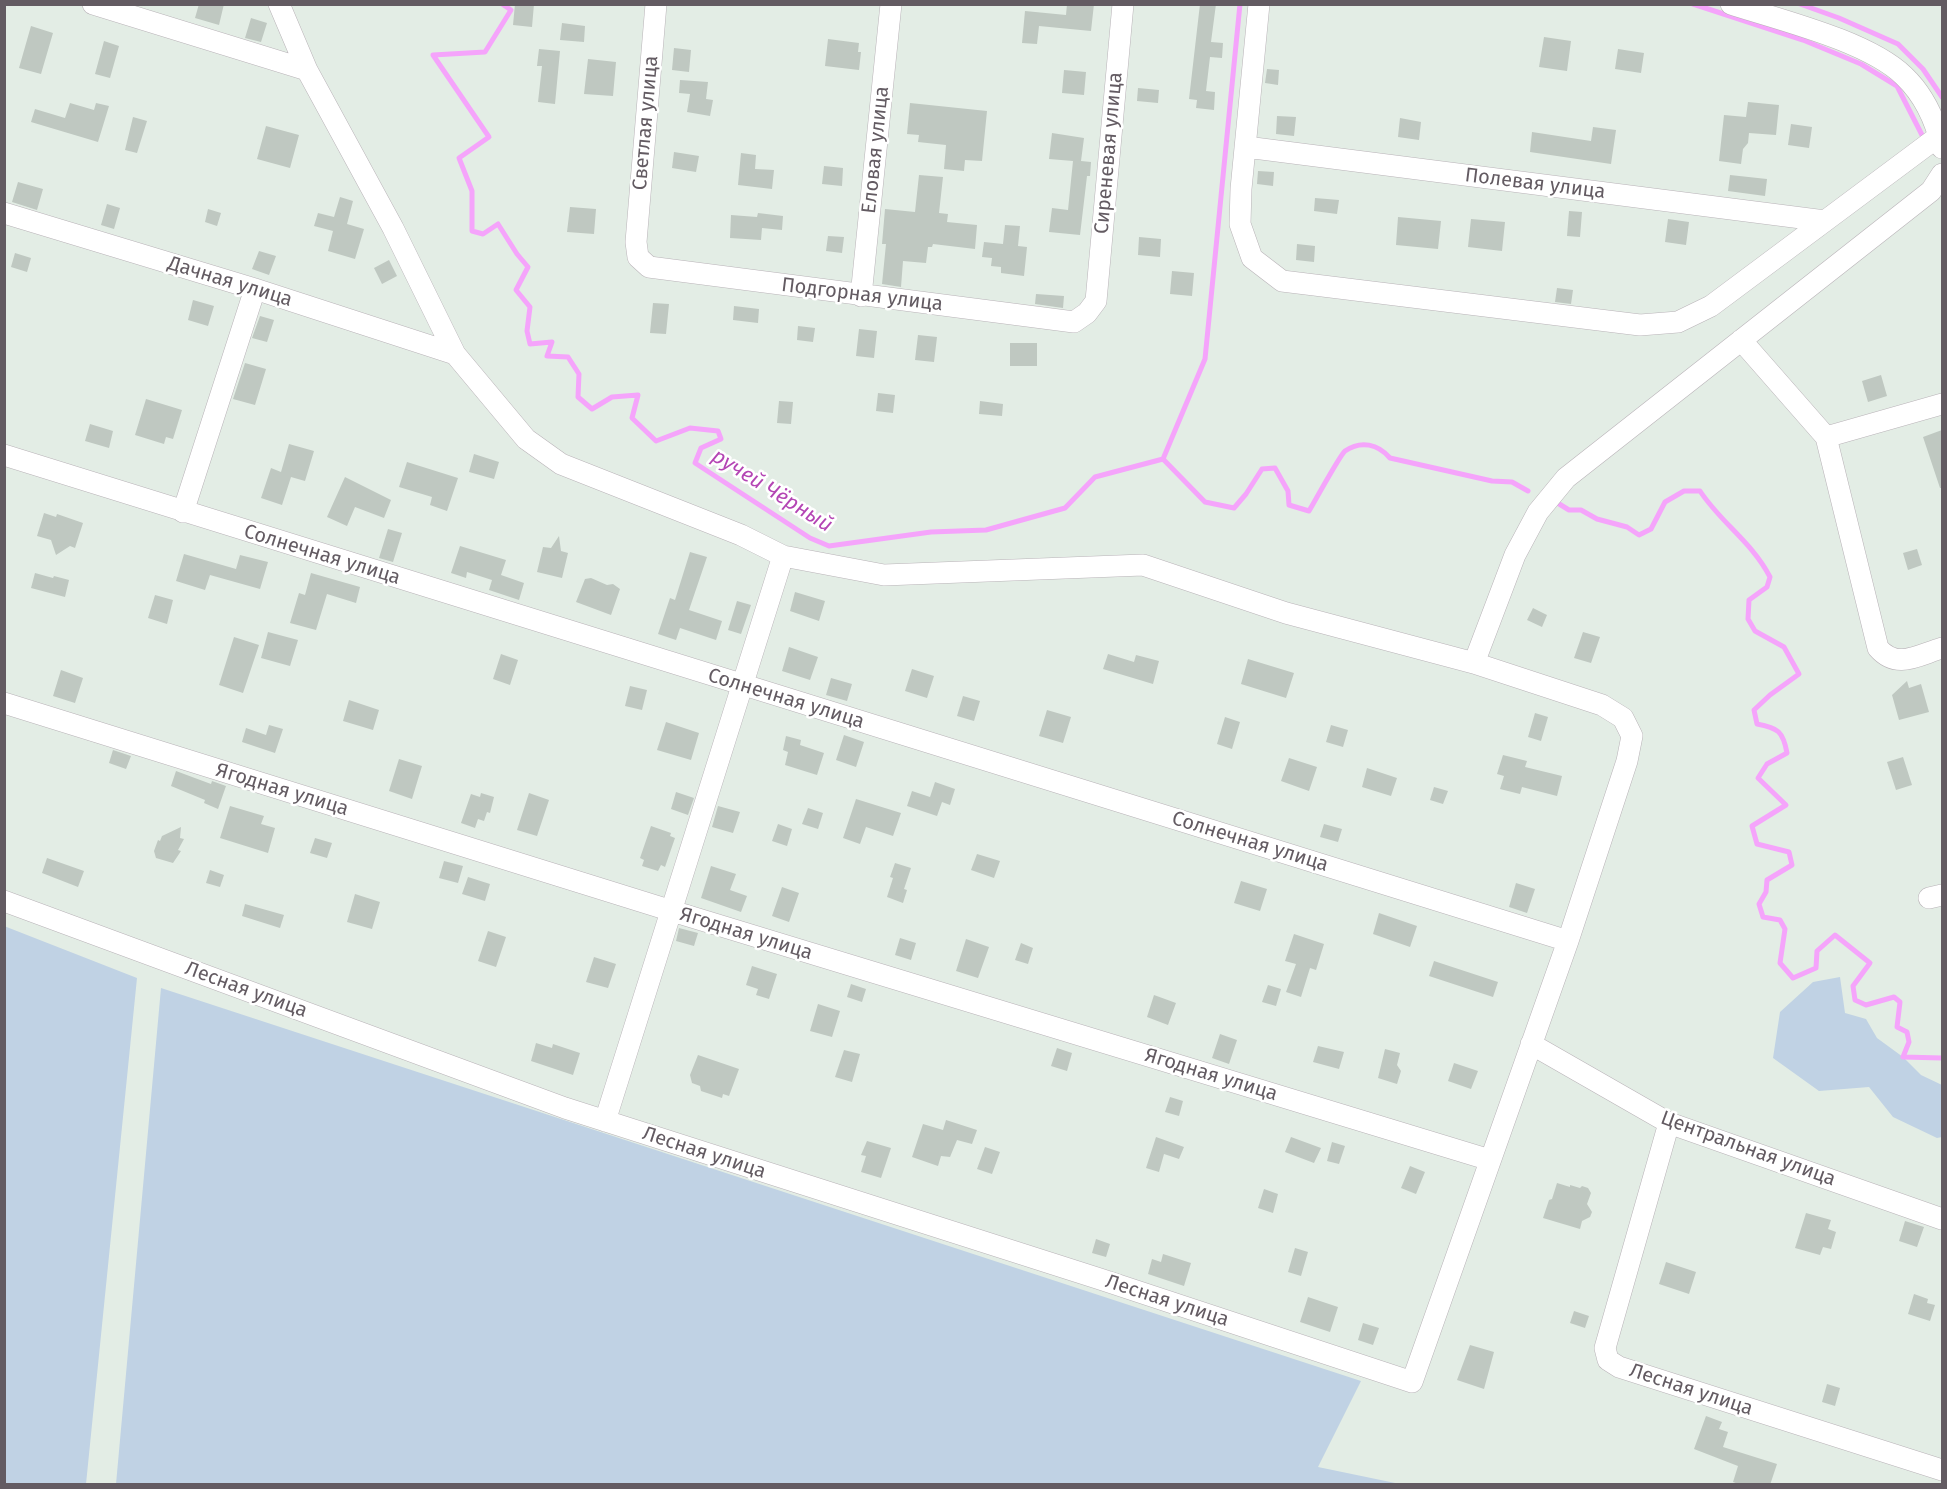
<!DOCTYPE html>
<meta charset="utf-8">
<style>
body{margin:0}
#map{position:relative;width:1947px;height:1489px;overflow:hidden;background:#e3ede5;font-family:"Fira Sans",sans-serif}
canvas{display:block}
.frame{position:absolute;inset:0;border:6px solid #635b62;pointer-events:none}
</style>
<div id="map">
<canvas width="1947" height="1489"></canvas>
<div class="frame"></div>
</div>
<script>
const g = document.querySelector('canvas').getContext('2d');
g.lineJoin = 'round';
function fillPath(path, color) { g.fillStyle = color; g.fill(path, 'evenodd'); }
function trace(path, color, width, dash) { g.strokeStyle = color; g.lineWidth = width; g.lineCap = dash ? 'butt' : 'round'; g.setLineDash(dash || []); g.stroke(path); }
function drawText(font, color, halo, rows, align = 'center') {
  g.font = font + ' "Fira Sans",sans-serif'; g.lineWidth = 5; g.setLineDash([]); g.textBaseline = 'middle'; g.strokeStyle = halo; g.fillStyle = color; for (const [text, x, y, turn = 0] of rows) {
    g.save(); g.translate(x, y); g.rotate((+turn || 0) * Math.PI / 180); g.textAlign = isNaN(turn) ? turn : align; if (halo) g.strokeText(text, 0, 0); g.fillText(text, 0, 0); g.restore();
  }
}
const green = new Path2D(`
 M4 926 137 978 86 1484H5Z
 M1840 977 1845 1013 1866 1019 1877 1038 1903 1057 1921 1075 1942 1085V1137L1937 1138 1893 1117 1869 1087 1819 1091 1773 1058 1780 1012 1813 982Z
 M161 988 1361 1381 1318 1467 1400 1484H116Z`);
const stream = new Path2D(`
 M502 4 511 10 485 52 433 55 489 137 459 158 472 191V231L483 234 498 224 517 254 528 267 516 290 530 307 527 331 530 344 552 342 547 356 568 357 579 374 578 397 592 409 612 397 638 395 632 418 656 441 690 428 718 431 721 439 701 448 695 463 810 538 829 546 931 532 986 530 1065 508 1095 477 1163 459 1205 502 1234 508 1246 494 1262 469 1275 468 1288 491 1289 505 1309 511C1315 501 1340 455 1345 451 1361 440 1378 444 1390 458L1492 481 1512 482 1528 491
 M1693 4 1803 40 1861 64 1897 86 1922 135
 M1800 4 1839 18 1898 44 1923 69 1942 97
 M1163 459 1205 359 1240 4
 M1556 502 1569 510H1581L1597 519 1627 527 1639 535 1651 529 1665 502 1684 491H1700C1721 523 1752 542 1770 577L1767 587 1749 600 1748 619 1755 631 1784 647 1799 674 1770 695 1754 710 1757 724C1778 728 1783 731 1787 753L1767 764 1758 778 1786 805 1752 826 1757 844 1789 852 1792 865 1767 880 1766 892 1759 904 1763 917 1780 920 1785 929 1780 963 1793 978 1816 968 1817 951 1835 935 1870 963 1853 986 1855 1000 1866 1005 1894 997 1900 1002 1897 1027 1907 1032 1909 1042 1903 1057 1942 1058`);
const building = new Path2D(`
 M199 4H224L219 25 195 18Z
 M515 4H534L532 27 513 25Z
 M1067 4H1094L1091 31 1039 26 1037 44 1022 43 1025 11 1066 15Z
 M1200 4H1216L1211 42 1223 43 1222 58 1210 57 1206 91 1215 92 1214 110 1196 108 1197 100 1189 99Z
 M251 18 267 23 261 42 245 38Z
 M562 23 585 26 584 42 560 40Z
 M31 26 53 33 41 74 19 68Z
 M1544 37 1571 41 1567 71 1539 67Z
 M828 39 859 43 858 52H861L859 70 825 66Z
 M104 41 119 46 110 78 95 74Z
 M674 48 691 50 689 72 672 70Z
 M539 49 560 51 555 104 538 102 542 66H537Z
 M1618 49 1644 53 1641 73 1615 69Z
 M588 59 616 62 613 96 584 94Z
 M1267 69 1279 70 1278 85 1265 83Z
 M1064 70 1086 72 1084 95 1062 93Z
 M680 80 708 82 706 99 713 100 710 116 687 112 690 94 679 93Z
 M1138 88 1159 90 1158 103 1137 101Z
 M1748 102 1779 105 1776 135 1749 133 1748 143 1743 149 1741 164 1719 161 1724 115 1746 117Z
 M70 103 94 110 96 103 109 106 98 142 31 122 35 109 65 118Z
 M910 103 987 111 982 161 965 160 964 171 944 169 946 145 918 142 919 135 907 134Z
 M1277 116 1296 117 1294 136 1276 134Z
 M133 117 147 121 137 153 125 150Z
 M1400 118 1421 122 1419 140 1398 137Z
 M1791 124 1812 127 1809 148 1788 145Z
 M266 126 299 135 290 168 257 159Z
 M1593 127 1616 130 1611 164 1530 152 1532 132 1591 141Z
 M1052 133 1084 138 1081 161 1091 162 1090 176H1087L1080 235 1049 232 1052 208 1068 210 1073 161 1049 159Z
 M674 152 699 156 696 172 672 168Z
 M741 153 756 155 755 169 774 170 772 189 738 185Z
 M824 166 843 168 842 186 822 184Z
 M1258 171 1274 172 1273 186 1257 184Z
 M919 175 943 177 939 213 948 214 947 222 977 225 975 249 933 244 932 247H928L926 263 903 261 901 287 882 284 886 244H882L885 209 915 212Z
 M1730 175 1767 179 1765 196 1728 191Z
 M18 182 43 189 37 210 12 202Z
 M340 197 353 201 347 224 364 229 355 259 328 251 333 231 314 226 318 213 334 217Z
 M1315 198 1339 200 1337 214 1314 211Z
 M107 204 120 208 114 229 101 225Z
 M570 207 596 209 594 234 567 232Z
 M208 209 221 213 217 226 205 222Z
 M1569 211 1582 212 1580 237 1567 236Z
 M758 213 783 216 782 230 762 228 761 240 730 238 731 215 757 217Z
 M1398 217 1441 221 1438 249 1396 245Z
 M1471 219 1505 222 1502 251 1468 247Z
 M1668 219 1689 222 1686 245 1665 242Z
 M1005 225 1020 226 1018 246 1027 247 1024 276 1001 273V267L991 266 992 258 982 257 984 242 1003 244Z
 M828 236 844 237 842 253 826 251Z
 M1139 237 1161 239 1160 257 1138 255Z
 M1297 244 1315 246 1314 262 1296 260Z
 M259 251 276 256 269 275 252 269Z
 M15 253 31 258 27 272 11 267Z
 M389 260 397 276 382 284 374 268Z
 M1172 271 1194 273 1192 296 1170 294Z
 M1557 288 1573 290 1571 304 1555 302Z
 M1036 294 1064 296 1063 308 1035 304Z
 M193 300 214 306 208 326 188 320Z
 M653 303 669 304 666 334 650 333Z
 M734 306 759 309 758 323 733 320Z
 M260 316 274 320 267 342 252 338Z
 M798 326 815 328 813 342 797 340Z
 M859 329 877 331 874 358 856 356Z
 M918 335 937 337 934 362 915 360Z
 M1010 343H1037V366H1010Z
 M245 363 266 369 255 405 233 399Z
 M1881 375 1887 396 1868 402 1862 381Z
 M878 393 895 395 893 413 876 411Z
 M146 399 182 410 173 439 166 437 164 444 135 435Z
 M779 401 793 402 791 424 777 423Z
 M980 401 1003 404 1002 416 979 414Z
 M90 424 113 431 109 448 85 441Z
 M1942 430V488H1940L1923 437Z
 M289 444 314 451 305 481 291 477 282 505 261 498 271 468 281 472Z
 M474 454 499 462 494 479 469 472Z
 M407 462 458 478 447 511 430 505 432 497 399 487Z
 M345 477 391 500 384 518 355 507 347 526 327 517Z
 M44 513 56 517 57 514 83 523 75 548 70 546 56 555 51 540 37 536Z
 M388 529 402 533 393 562 379 558Z
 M559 536 561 551 568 553 562 578 537 572 543 547 551 548Z
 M460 546 506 560 501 575 524 583 519 600 489 590 492 580 467 572 466 578 451 573Z
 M1917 549 1922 565 1908 570 1903 553Z
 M690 552 707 557 689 610 722 621 716 640 680 628 676 640 658 634 670 598 675 600Z
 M184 554 236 569 240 555 268 562 260 589 210 575 205 590 176 581Z
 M35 573 53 578 54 576 69 580 65 597 31 588Z
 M311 573 360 587 356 603 327 594 316 630 290 623 299 593 305 595Z
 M591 578 607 585 613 584 620 589 611 615 576 602 585 579Z
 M795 592 825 601 819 621 790 611Z
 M155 595 173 600 167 624 148 618Z
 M737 601 751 605 741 634 728 630Z
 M1533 608 1547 615 1542 627 1527 620Z
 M268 632 298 640 290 666 261 658Z
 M1583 632 1600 637 1591 663 1574 658Z
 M234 637 259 645 243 693 219 685Z
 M789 647 818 657 810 680 782 671Z
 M501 654 518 660 510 685 493 679Z
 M1108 654 1134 662 1136 655 1159 661 1153 684 1103 669Z
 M1248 659 1294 673 1286 698 1241 684Z
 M912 669 934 676 927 698 905 691Z
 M61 670 83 678 75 703 53 696Z
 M831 678 852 684 847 701 826 695Z
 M1907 681 1909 688 1921 684 1929 712 1899 720 1892 695Z
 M630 686 647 690 642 710 625 706Z
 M963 696 980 701 974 721 957 716Z
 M349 700 379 710 373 730 343 721Z
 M1047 710 1071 717 1063 743 1039 736Z
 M1535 713 1548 717 1541 741 1528 737Z
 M1225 717 1240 722 1232 749 1217 744Z
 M666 722 699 733 691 760 657 750Z
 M269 725 283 729 275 753 242 742 246 728 266 735Z
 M1331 725 1348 730 1343 747 1326 742Z
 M844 735 864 742 856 767 836 760Z
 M786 736 801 740 800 745 824 753 817 775 785 765 788 752 783 750Z
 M113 750 131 756 126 769 109 763Z
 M1503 755 1527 761 1525 767 1562 776 1557 796 1522 787 1520 794 1500 789 1504 776 1497 774Z
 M1903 757 1912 785 1896 790 1887 762Z
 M1289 758 1317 767 1309 791 1281 781Z
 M399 759 422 766 412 799 389 791Z
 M1367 768 1397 778 1391 796 1362 787Z
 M176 771 211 784 212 781 226 786 218 809 204 803 205 800 171 786Z
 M935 782 955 789 950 805 942 802 937 816 907 806 912 791 930 797Z
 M1434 787 1448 791 1443 804 1430 800Z
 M676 792 694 798 688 815 671 809Z
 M481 793 494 797 490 813 487 812 484 821 478 819 475 828 461 823 471 794 480 797Z
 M529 793 549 800 537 836 517 830Z
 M856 799 901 813 893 836 866 827 860 844 843 838Z
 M230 806 264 816 261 824 275 828 268 853 220 838Z
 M718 806 740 812 733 833 712 827Z
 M808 808 823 813 818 829 802 824Z
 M778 824 792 829 787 846 772 841Z
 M1324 824 1342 829 1338 842 1320 837Z
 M651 826 671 833 670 836 675 838 665 867 661 865 658 871 642 866 644 860 640 858Z
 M181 827 180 838 184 839 178 850 181 851 173 863 156 858 154 851 158 840 160 841 162 836Z
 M315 838 332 843 327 858 310 853Z
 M977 854 1000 861 994 878 971 870Z
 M47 858 84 871 78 887 42 873Z
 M444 861 463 866 458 883 439 878Z
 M895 863 911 868 904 889 907 890 903 903 887 897 893 878 890 877Z
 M711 866 736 874 730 890 747 896 741 912 701 898Z
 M210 870 224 875 220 887 206 883Z
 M468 877 490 884 485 901 462 894Z
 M1241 881 1267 889 1260 911 1234 903Z
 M1516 883 1535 889 1527 913 1509 907Z
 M782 887 799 893 789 922 772 916Z
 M355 894 380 902 372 929 347 922Z
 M245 904 284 915 280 928 242 916Z
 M1379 913 1417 926 1410 947 1373 934Z
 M679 928 698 933 694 946 676 941Z
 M488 931 506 937 496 967 478 961Z
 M1294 934 1324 944 1316 970 1310 968 1301 997 1286 992 1296 964 1285 961Z
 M900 938 916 943 911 960 895 955Z
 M966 939 989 947 978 978 956 971Z
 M1021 943 1033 948 1028 964 1015 960Z
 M594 957 616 964 608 988 586 982Z
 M1434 961 1498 982 1493 997 1429 976Z
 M752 966 777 974 769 999 756 995 758 989 746 985Z
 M851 984 866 989 862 1002 847 997Z
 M1268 985 1281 989 1276 1006 1262 1002Z
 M1154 995 1176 1003 1168 1025 1147 1017Z
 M818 1004 840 1011 832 1037 810 1031Z
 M1220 1034 1237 1040 1229 1064 1212 1058Z
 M536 1043 552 1048 553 1044 580 1053 573 1075 531 1061Z
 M1318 1046 1344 1052 1339 1069 1313 1062Z
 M1057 1048 1072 1053 1067 1071 1051 1066Z
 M1385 1049 1400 1053 1397 1065 1401 1071 1397 1084 1378 1078Z
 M844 1050 860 1054 852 1082 835 1077Z
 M698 1055 739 1069 729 1096 723 1094 722 1098 701 1091 700 1086 692 1083 690 1075Z
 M1454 1063 1478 1071 1471 1089 1448 1081Z
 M1170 1097 1183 1101 1179 1116 1165 1112Z
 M946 1120 977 1130 972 1144 957 1140 950 1157 941 1156 938 1166 912 1157 923 1124 943 1130Z
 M1156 1137 1184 1147 1179 1159 1164 1154 1159 1172 1146 1168Z
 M1291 1137 1321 1148 1314 1163 1285 1152Z
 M867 1141 891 1148 881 1178 861 1172 866 1156 861 1155Z
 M1332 1142 1345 1146 1339 1164 1327 1161Z
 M985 1147 1000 1152 992 1174 977 1169Z
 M1410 1166 1425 1172 1416 1194 1401 1188Z
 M1557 1183 1570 1187V1185L1580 1188 1582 1186 1588 1188 1591 1193 1587 1204 1592 1212 1590 1217 1582 1221 1580 1229 1543 1218 1549 1200 1552 1199Z
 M1264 1189 1278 1194 1273 1213 1258 1208Z
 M1806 1213 1831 1220 1828 1229 1836 1232 1831 1249 1823 1247 1820 1255 1795 1248Z
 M1905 1221 1924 1227 1917 1247 1899 1241Z
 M1096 1239 1110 1244 1106 1257 1092 1253Z
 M1295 1248 1308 1252 1301 1276 1288 1272Z
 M1163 1254 1191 1263 1184 1286 1148 1274 1152 1259 1161 1262Z
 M1666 1262 1696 1272 1689 1294 1659 1284Z
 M1914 1294 1928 1299 1927 1303 1935 1305 1930 1321 1908 1314Z
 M1308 1297 1338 1307 1330 1332 1300 1322Z
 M1574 1311 1589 1316 1585 1328 1570 1323Z
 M1363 1323 1379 1328 1373 1345 1358 1340Z
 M1470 1345 1494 1352 1484 1389 1457 1380Z
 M1827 1384 1840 1388 1835 1406 1822 1402Z
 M1706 1416 1722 1422 1719 1429 1728 1432 1723 1447 1777 1464 1770 1485H1741L1733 1482 1738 1466 1694 1449Z`);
const minor = new Path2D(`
 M93 4 307 70
 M656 4 636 242 638 257 649 267 1074 322 1087 313 1096 301 1123 4
 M1259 4 1241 189 1240 224 1252 258 1282 281 1640 325 1678 322 1711 306 1939 136
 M1731 4C1780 20 1868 41 1904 76 1924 95 1936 122 1942 148
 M1246 147 1825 221
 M4 213 255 289 455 354
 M861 296 891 4
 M1741 340 1826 437 1878 648C1897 670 1918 655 1942 648
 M1826 437 1942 404
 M4 455 1568 941
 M183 512 255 289
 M1474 663 1515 555 1538 512 1566 478 1931 191 1942 174
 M4 703 672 911 1490 1160
 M1929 898 1942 895
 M4 901 565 1108 1100 1279 1412 1382 1568 941 1627 761 1632 736 1623 718 1602 705 1474 663 1286 613 1143 565 884 575 783 556 741 535 561 464 526 439 455 354 393 228 307 70 279 4
 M1531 1044 1669 1123 1942 1219
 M605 1121 783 556
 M1669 1123 1605 1348 1608 1360 1619 1367 1942 1470`);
const streetNames = [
 ["Светлая улица",646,123,-85],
 ["Еловая улица",876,150,-84],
 ["Сиреневая улица",1109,153,-85],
 ["Полевая улица",1535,184,7],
 ["Дачная улица",230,282,17],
 ["Подгорная улица",862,295,7],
 ["Солнечная улица",322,555,17],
 ["Солнечная улица",786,699,17],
 ["Ягодная улица",282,790,17],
 ["Солнечная улица",1250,842,17],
 ["Ягодная улица",746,934,17],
 ["Лесная улица",246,990,20],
 ["Ягодная улица",1211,1075,17],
 ["Центральная улица",1748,1149,20],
 ["Лесная улица",704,1153,18],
 ["Лесная улица",1167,1301,18],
 ["Лесная улица",1691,1390,18]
];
const waterNames = [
 ["ручей Чёрный",772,491,32]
];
fillPath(green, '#c0d2e4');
trace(stream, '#f5a4fb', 5);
fillPath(building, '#bfc8c1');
trace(minor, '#b9b3b8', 22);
trace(minor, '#fff', 21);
drawText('20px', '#635b62', '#fff', streetNames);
drawText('italic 21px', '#b445b4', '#fff', waterNames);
</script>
